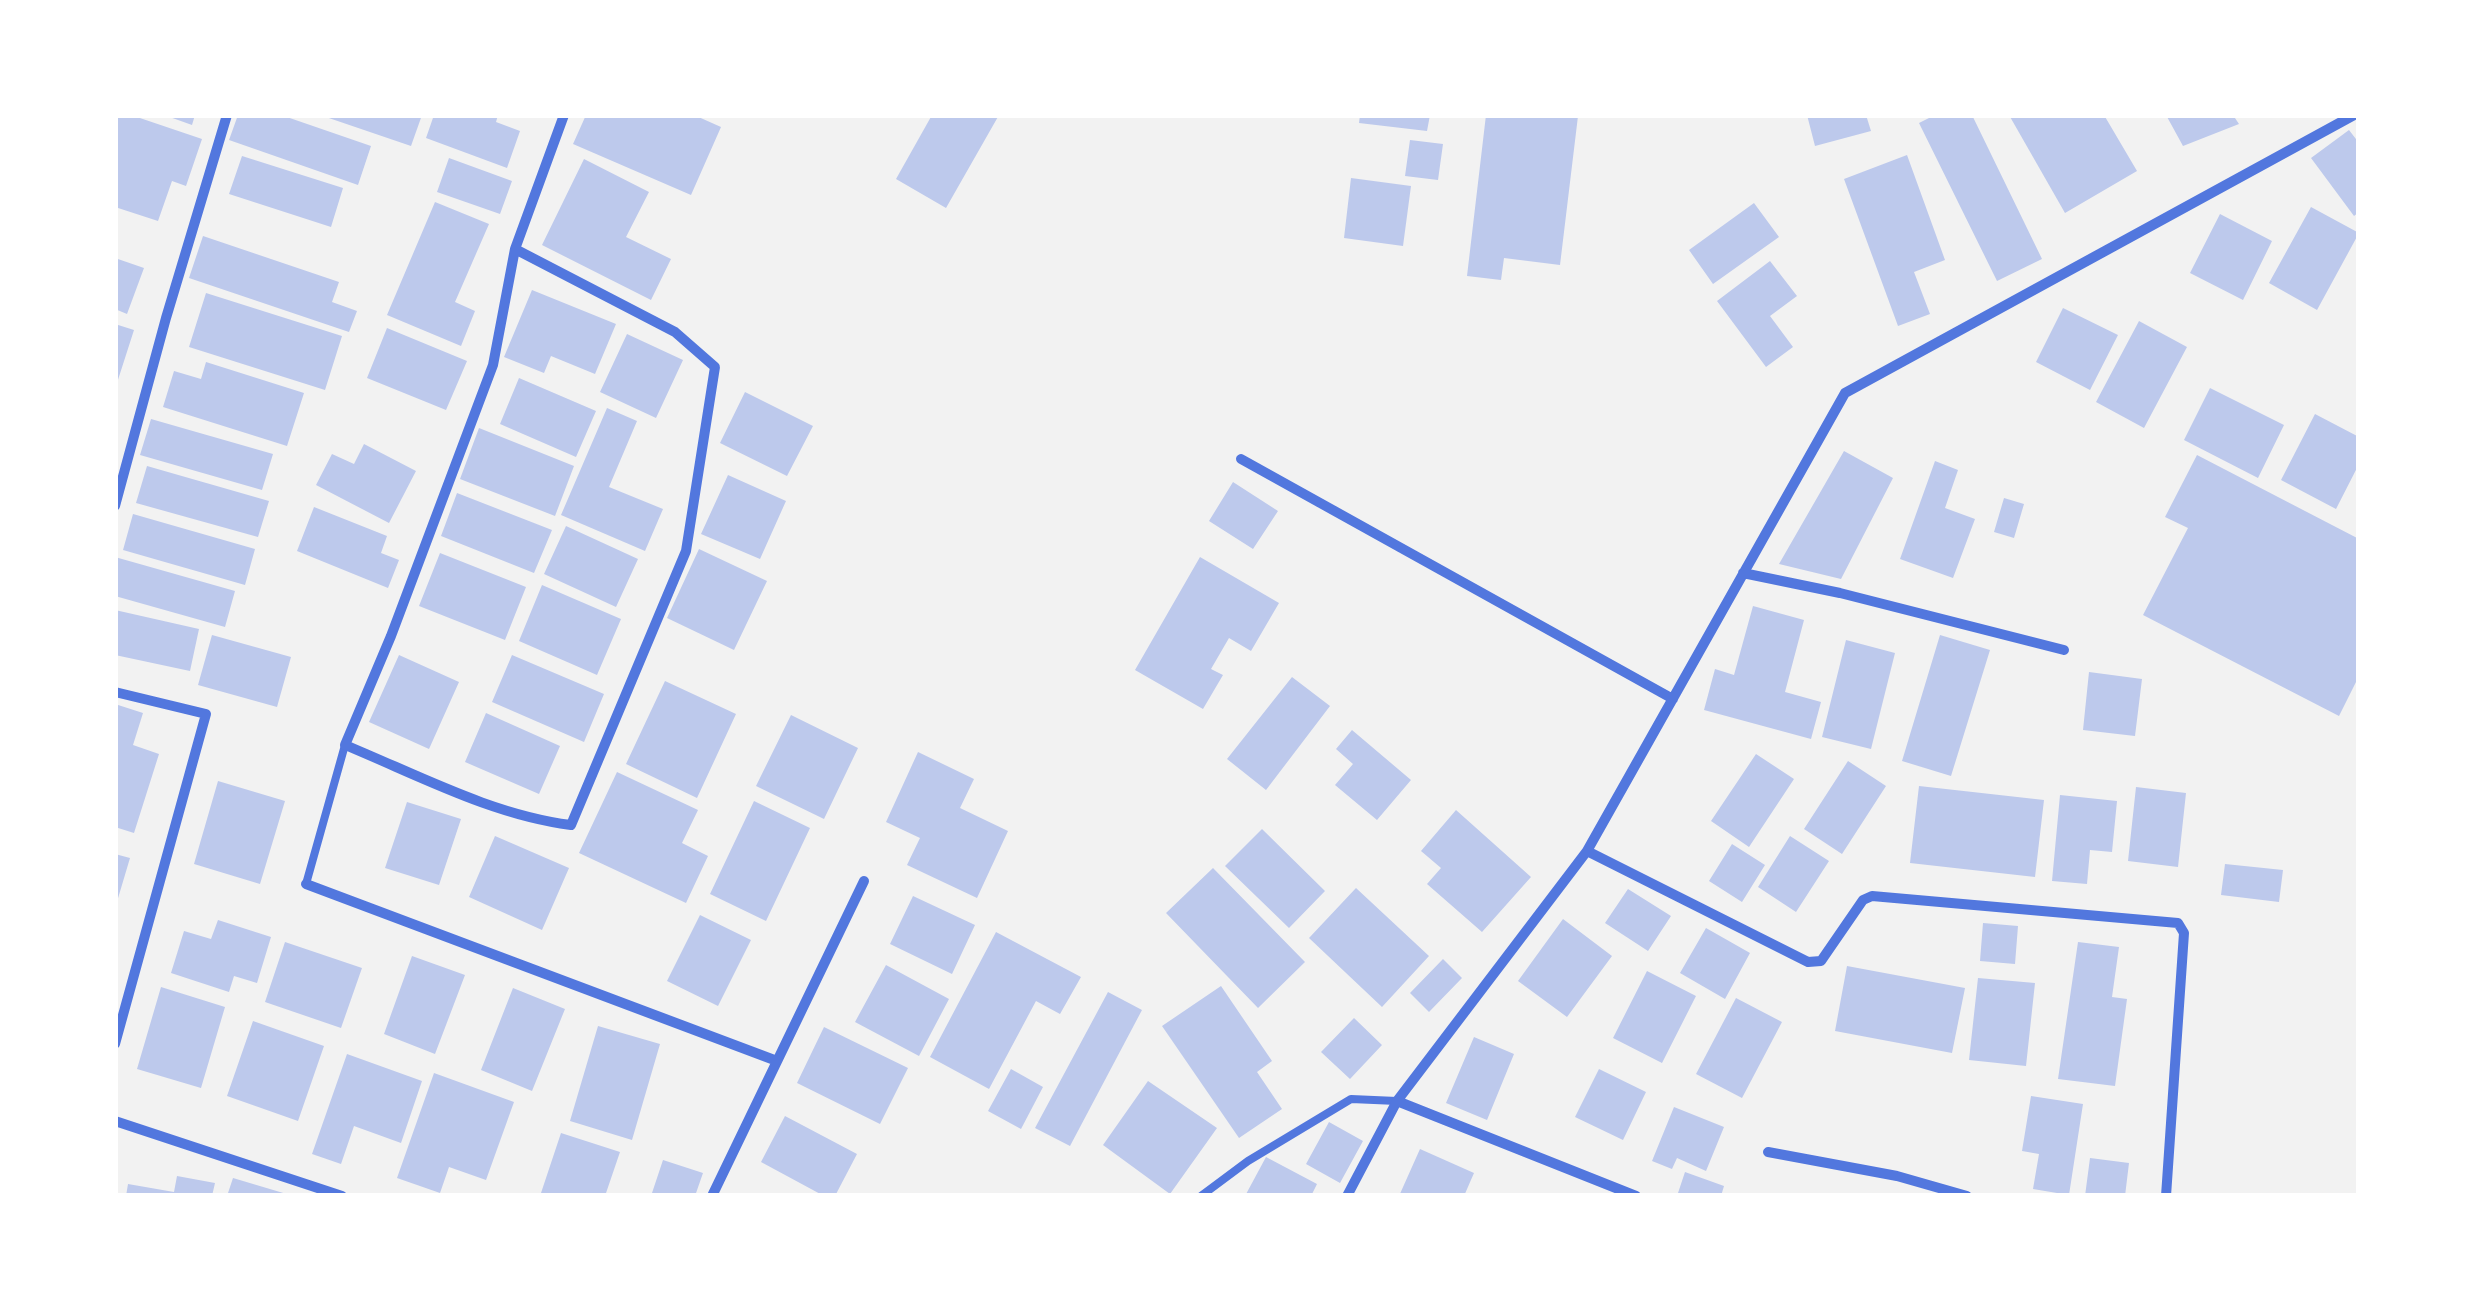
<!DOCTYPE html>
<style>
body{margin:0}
#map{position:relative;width:2474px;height:1311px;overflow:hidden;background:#f2f2f2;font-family:Poppins,sans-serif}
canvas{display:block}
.frame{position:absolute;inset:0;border:118px solid #fff;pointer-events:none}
</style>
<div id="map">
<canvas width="2474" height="1311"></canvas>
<div class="frame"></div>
</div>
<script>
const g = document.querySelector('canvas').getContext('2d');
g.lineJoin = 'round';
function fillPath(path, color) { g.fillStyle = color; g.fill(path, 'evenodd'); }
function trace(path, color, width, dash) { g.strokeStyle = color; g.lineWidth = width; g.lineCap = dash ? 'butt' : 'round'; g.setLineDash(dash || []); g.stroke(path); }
const building = new Path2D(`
 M115 115H131L202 139 186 186 172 181 158 221 115 207Z
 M164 115H195L192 125Z
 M238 115H281L371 146 358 185 229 140Z
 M320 115H422L411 146Z
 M434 115H498L496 122 520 131 507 168 426 138Z
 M586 115H694L721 127 691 195 573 144Z
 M932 115H999L946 208 896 179Z
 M1360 115H1430L1427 131 1359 123Z
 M1486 115 1578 116 1560 265 1504 258 1501 280 1467 276Z
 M1807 115H1866L1871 131 1815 146Z
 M1935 115H1972L2042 259 1997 281 1919 123Z
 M2009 115H2104L2137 171 2065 213Z
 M2166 115H2233L2239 124 2183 146Z
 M2349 130 2359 143V212L2354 216 2311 158Z
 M1410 140 1443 144 1438 180 1405 176Z
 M1907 155 1945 260 1914 272 1930 314 1898 326 1844 179Z
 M242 156 343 188 331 227 229 194Z
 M449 158 512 181 500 214 437 192Z
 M584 159 649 192 626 237 671 259 651 300 542 245Z
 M1351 178 1411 186 1403 246 1344 238Z
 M435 202 489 224 455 302 475 311 461 346 387 315Z
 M1754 203 1779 237 1713 284 1689 250Z
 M2311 207 2359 233 2317 310 2269 283Z
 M2220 214 2272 241 2243 300 2190 273Z
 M203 236 339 282 332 302 357 311 349 332 189 278Z
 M115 258 144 268 127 314 115 309Z
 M1770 261 1797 296 1770 316 1793 347 1766 367 1717 301Z
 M532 290 616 324 595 374 551 356 544 373 504 357Z
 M206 293 342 336 325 390 189 347Z
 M2063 308 2118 335 2090 390 2036 362Z
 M2139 321 2187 347 2144 428 2096 402Z
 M115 324 134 330 116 386H115Z
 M387 328 467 361 446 410 367 378Z
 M627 334 683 360 656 418 600 392Z
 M206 362 304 393 287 446 163 407 174 371 201 379Z
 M519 378 596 411 576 457 500 424Z
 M2210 388 2284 425 2258 478 2184 440Z
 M745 392 813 426 787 476 720 443Z
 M607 408 637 421 609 487 663 509 645 551 561 515Z
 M2315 414 2359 437V464L2336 509 2281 480Z
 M151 419 273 454 262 490 140 455Z
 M479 428 574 466 555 516 460 479Z
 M364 444 416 471 389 523 316 485 332 454 354 464Z
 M1844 451 1893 478 1841 579 1779 564Z
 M2197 455 2359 539V676L2339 716 2143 615 2188 528 2165 517Z
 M1935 461 1958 470 1945 508 1975 519 1953 578 1900 559Z
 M147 466 269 501 258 537 136 503Z
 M728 475 786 501 760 559 701 534Z
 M1233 482 1278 511 1253 549 1209 521Z
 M457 493 552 530 534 573 441 536Z
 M2004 498 2024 504 2014 538 1994 532Z
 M314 507 387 536 381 553 399 560 388 588 297 551Z
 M133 514 255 549 245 585 123 550Z
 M566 526 638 559 616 607 544 574Z
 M699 549 767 581 734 650 667 618Z
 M440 553 526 587 505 640 419 606Z
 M115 557 235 591 225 627 115 596Z
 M1200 557 1279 603 1251 651 1229 638 1211 669 1223 675 1203 709 1135 670Z
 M542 585 621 619 597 675 519 641Z
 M1753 606 1804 620 1785 692 1821 702 1811 739 1704 710 1715 669 1734 675Z
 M115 610 199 629 190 671 115 655Z
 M212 635 291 657 277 707 198 685Z
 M1940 635 1990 650 1951 776 1902 761Z
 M1846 640 1895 653 1871 749 1822 737Z
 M399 655 459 682 429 749 369 722Z
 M512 655 604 694 584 742 492 702Z
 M2089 672 2142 679 2135 736 2083 730Z
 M1292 677 1330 706 1266 790 1227 759Z
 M665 681 736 714 697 798 626 764Z
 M115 704 143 713 133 745 159 754 134 833 115 827Z
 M486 713 560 746 539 794 465 762Z
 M791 715 858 748 824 819 756 786Z
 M1352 730 1411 780 1377 820 1335 785 1353 764 1336 749Z
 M918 752 974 779 960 808 1008 831 977 898 907 865 920 838 886 822Z
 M1756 754 1794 779 1749 847 1711 821Z
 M1848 761 1886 786 1842 854 1804 829Z
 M617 772 698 810 682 843 708 856 686 903 579 853Z
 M218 781 285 801 260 884 194 864Z
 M1919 786 2044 800 2035 877 1910 863Z
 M2136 787 2186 793 2178 867 2128 861Z
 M2060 795 2117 801 2112 852 2090 850 2087 884 2052 881Z
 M754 801 810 828 766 921 710 894Z
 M407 802 461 819 439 885 385 868Z
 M1456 810 1531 877 1482 932 1427 884 1441 868 1421 851Z
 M1262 829 1325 891 1289 928 1225 866Z
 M495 836 569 868 542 930 469 897Z
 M1790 836 1829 861 1796 912 1758 887Z
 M1732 844 1765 865 1742 902 1709 881Z
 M115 854 130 858 116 905H115Z
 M2225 864 2283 870 2279 902 2221 895Z
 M1213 868 1305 962 1258 1008 1166 913Z
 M1356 888 1429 956 1382 1007 1309 938Z
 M1628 889 1671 916 1648 951 1605 923Z
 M913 896 975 925 952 974 890 944Z
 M700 915 751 940 718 1006 667 981Z
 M1563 919 1612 956 1567 1017 1518 981Z
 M218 920 271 937 257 983 234 976 229 992 171 973 184 931 211 939Z
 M1983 923 2018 926 2015 964 1980 961Z
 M1706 928 1750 953 1725 999 1680 973Z
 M996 932 1081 977 1060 1014 1036 1001 989 1089 930 1057Z
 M285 942 362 968 341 1028 265 1002Z
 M2078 942 2119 947 2112 997 2127 999 2115 1086 2058 1079Z
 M412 956 465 975 435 1054 384 1034Z
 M1443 959 1462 978 1429 1012 1410 993Z
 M886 965 949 999 919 1056 855 1022Z
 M1847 966 1965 988 1952 1053 1835 1031Z
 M1647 971 1696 996 1662 1063 1613 1038Z
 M1978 978 2035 983 2026 1066 1969 1060Z
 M1221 986 1272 1061 1257 1072 1282 1109 1239 1138 1162 1026Z
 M161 987 225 1007 201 1088 137 1069Z
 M513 988 565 1009 532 1091 481 1070Z
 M1108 992 1142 1010 1070 1146 1035 1128Z
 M1736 998 1782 1022 1742 1098 1696 1074Z
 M1354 1018 1382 1045 1350 1079 1321 1052Z
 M253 1021 324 1046 298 1121 227 1096Z
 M598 1026 660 1044 632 1140 570 1121Z
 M824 1027 908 1068 880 1124 797 1083Z
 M1474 1037 1514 1054 1487 1120 1446 1103Z
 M347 1054 422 1081 401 1143 354 1126 341 1164 312 1154Z
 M1011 1069 1043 1087 1021 1129 988 1111Z
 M1599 1069 1646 1092 1623 1140 1575 1117Z
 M434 1073 514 1102 486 1180 449 1167 440 1193 397 1178Z
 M1148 1081 1217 1128 1170 1194 1103 1145Z
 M2031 1096 2083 1104 2069 1195 2033 1189 2039 1154 2022 1151Z
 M1674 1107 1724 1127 1706 1171 1677 1158 1672 1169 1652 1161Z
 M785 1116 857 1154 835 1196H824L761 1162Z
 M1329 1122 1363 1141 1340 1183 1306 1164Z
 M561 1133 620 1152 605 1196H540Z
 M1420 1149 1474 1173 1464 1196H1399Z
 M1266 1157 1317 1184 1311 1196H1245Z
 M2090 1158 2129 1163 2125 1196H2085Z
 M663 1160 703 1173 695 1196H651Z
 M1685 1172 1724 1186 1721 1196H1677Z
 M177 1176 215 1183 212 1196H126L128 1184 174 1192Z
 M233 1178 290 1195V1196H227Z`);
const service = new Path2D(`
 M306 884 345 745
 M1201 1196 1248 1161 1351 1099 1397 1101`);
const minor = new Path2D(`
 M515 249 675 332 715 367 686 551 571 825C492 815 418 775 345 745L391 636 493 365 515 249 564 115
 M1241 459 1673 699
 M115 506 166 318 227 115
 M1743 573 1840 593 2064 650
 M115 692 206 714 115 1044
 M1587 851 1808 962 1821 961 1863 900 1872 896 2178 923 2184 933 2166 1196
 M306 884 777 1061
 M1397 1101 1636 1196
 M115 1121 342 1196
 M1768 1152 1897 1176 1967 1196
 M712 1196 864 881
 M1347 1196 1397 1101 1587 851 1845 393 2354 115`);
fillPath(building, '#bdc9ec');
trace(service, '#5277de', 8);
trace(minor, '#5277de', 10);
</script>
